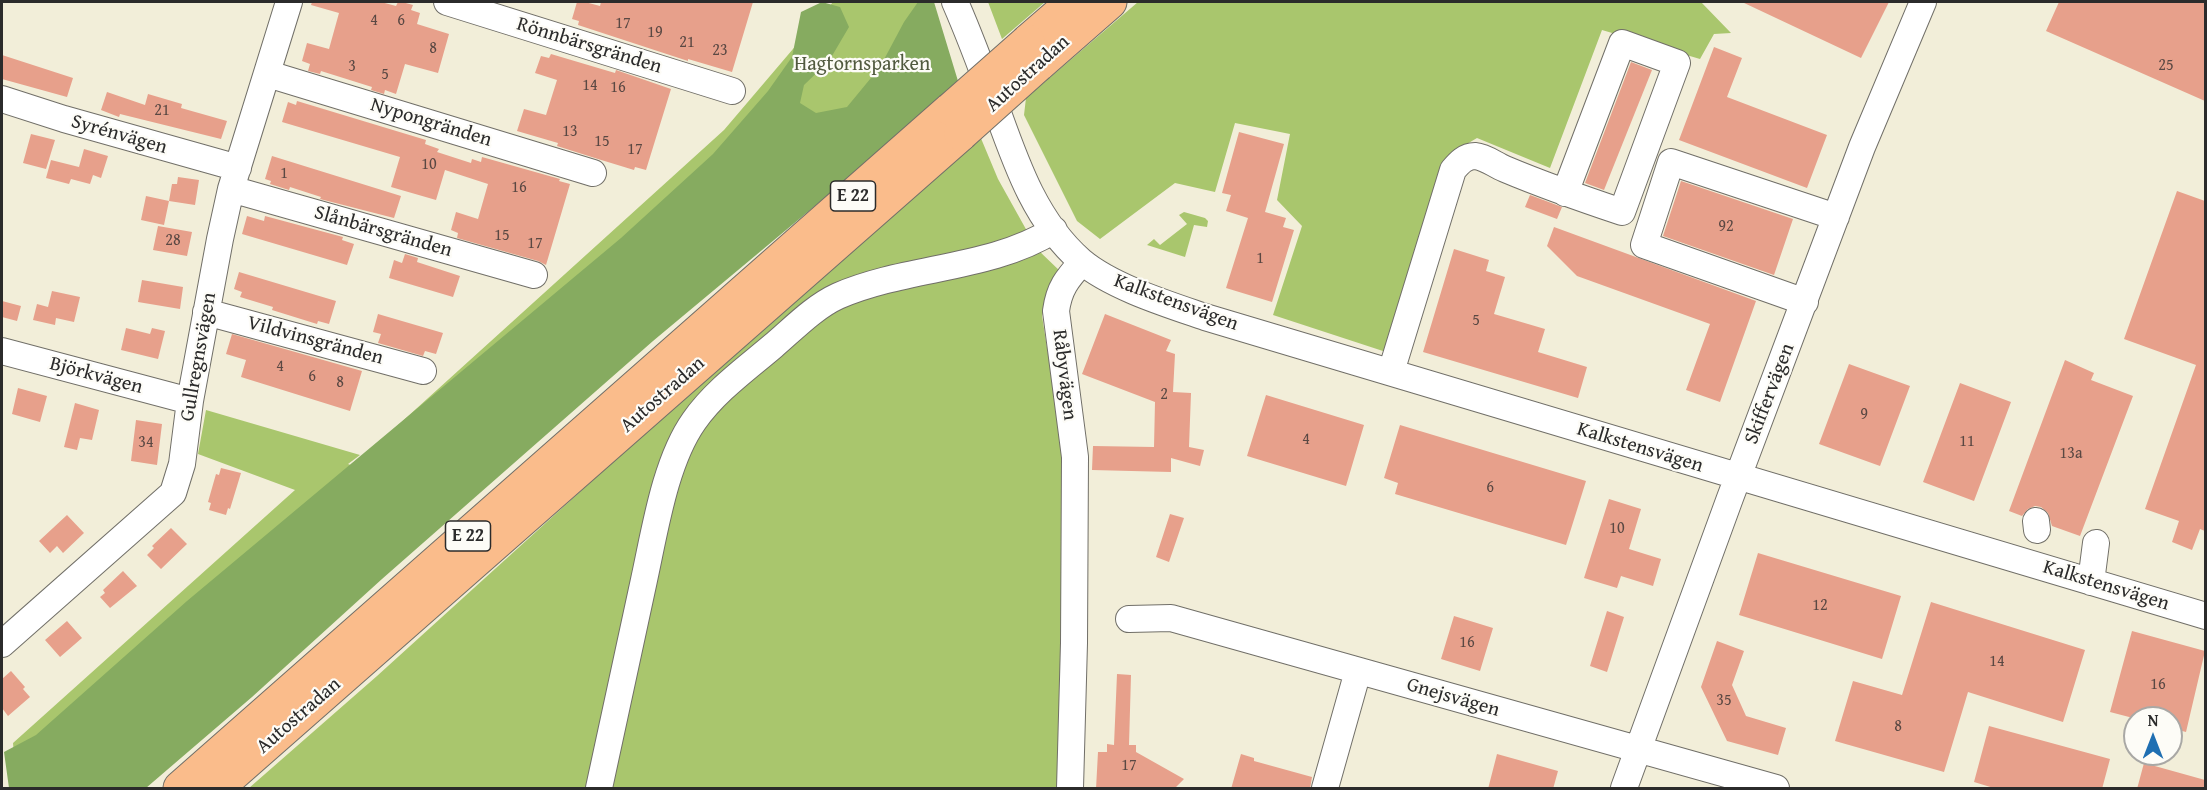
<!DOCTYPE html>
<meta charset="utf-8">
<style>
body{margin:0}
#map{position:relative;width:2207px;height:790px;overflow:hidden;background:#f2eed9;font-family:"Gentium Book Plus",serif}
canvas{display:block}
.frame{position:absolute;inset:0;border:3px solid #2b2b2b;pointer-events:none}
.north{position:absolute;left:2123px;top:706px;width:60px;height:60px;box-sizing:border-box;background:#fdfcf7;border:2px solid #a9a8a5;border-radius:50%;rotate:0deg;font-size:16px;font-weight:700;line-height:24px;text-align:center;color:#2b2b2b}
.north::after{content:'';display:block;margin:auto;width:21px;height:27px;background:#1f6fb2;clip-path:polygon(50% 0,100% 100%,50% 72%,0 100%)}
</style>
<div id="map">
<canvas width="2207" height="790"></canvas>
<div class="frame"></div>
<div class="north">N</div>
</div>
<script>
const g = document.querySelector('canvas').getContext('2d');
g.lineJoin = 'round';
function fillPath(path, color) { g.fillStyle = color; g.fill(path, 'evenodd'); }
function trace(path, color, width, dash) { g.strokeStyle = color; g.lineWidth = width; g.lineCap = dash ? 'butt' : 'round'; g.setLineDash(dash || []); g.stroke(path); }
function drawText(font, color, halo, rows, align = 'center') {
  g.font = font + ' "Gentium Book Plus",serif'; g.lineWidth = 4.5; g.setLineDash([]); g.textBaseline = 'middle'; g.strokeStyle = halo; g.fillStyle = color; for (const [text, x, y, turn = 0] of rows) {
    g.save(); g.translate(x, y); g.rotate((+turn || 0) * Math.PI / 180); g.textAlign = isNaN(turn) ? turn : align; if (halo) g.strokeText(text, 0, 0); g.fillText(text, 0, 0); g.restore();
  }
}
const green = new Path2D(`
 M833 2H924L948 74 17 788 13 743 295 490 198 454 206 410 360 455 348 464 353 466 724 130Z
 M988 2H1045L1002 39Z
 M1138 2H1701L1731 33 1714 34 1700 59 1602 30 1550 168 1477 138 1460 148 1386 352 1273 315 1302 226 1277 200 1290 134 1235 123 1215 192 1175 183 1100 239 1077 221 1024 115 1026 98Z
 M980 136 998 179 1037 249 1062 273 1049 291 1042 316 1066 467 1062 788H249L377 676 614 461Z
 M1184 212 1205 218 1208 221 1207 227 1194 225 1185 257 1147 245 1154 239 1160 245 1187 224 1179 215Z`);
const forest = new Path2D(`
 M822 2 840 7 849 27 829 61 804 85 800 103 816 113 847 107 880 67 904 22 918 2H934L958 81 828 195 653 341 382 579 252 697 146 788H9L4 752 36 735 187 601 621 238 713 154 768 91 792 57 801 12Z`);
const building = new Path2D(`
 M312 2H381L396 6 398 2H402L413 5 411 10 420 13 417 24 449 34 438 73 405 64 396 94 385 90 384 94 371 90 372 87 321 71 320 74 308 71 310 64 302 61 307 43 329 49 339 13 311 5Z
 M577 2H585L600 6 601 2H753L732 72 688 59V61L578 25 579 21 572 19Z
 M1742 2H1889L1861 58Z
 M2059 2H2205V101L2046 31Z
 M1714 47 1742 58 1727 97 1827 135 1807 188 1679 140Z
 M551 54 615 73 616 70 671 89 646 170 635 167 634 170 598 159 557 146 558 143 517 131 524 109 546 115 557 80 535 73 541 56 549 58Z
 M2 55 73 78 67 97 2 79Z
 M1631 62 1652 70 1604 190 1585 183Z
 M107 92 145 105 148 94 182 104 181 108 227 121 221 139 120 114 119 117 101 110Z
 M297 101 426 140 425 144 439 149 437 152 471 163 472 159 481 162 482 157 560 179 559 181 570 184 546 265 538 261 457 238 458 233 451 230 456 212 478 219 488 184 445 170 436 200 391 187 400 157 282 122 288 102 296 105Z
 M1239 132 1284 144 1265 212 1286 218 1283 227 1294 230 1272 302 1226 288 1248 218 1226 211 1231 195 1222 193Z
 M31 134 55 140 46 169 23 163Z
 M84 149 108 156 101 178 93 175 90 184 71 179 69 184 46 178 51 160 79 167Z
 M272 156 401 196 394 218 320 199 321 197 290 187 289 190 270 184 271 181 265 179Z
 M178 177 199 180 195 205 169 201 172 184H177Z
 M1681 181 1793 219 1774 275 1663 236Z
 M2177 191 2205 201V531L2200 529 2192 550 2172 542 2179 521 2145 509 2196 365 2124 339Z
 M1530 195 1562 207 1557 219 1525 207Z
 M146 196 169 201 164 225 141 220Z
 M247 216 264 221 265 216 343 237 342 240 354 244 347 265 242 234Z
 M158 226 192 232 187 256 153 250Z
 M1554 227 1756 301 1720 402 1686 390 1710 324 1577 276 1547 246Z
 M1454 249 1489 260 1486 271 1505 277 1494 314 1545 329 1538 352 1587 367 1578 398 1423 352Z
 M405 254 418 258 417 262 460 276 453 297 389 278 394 260 402 263Z
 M239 272 336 301 329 324 318 321 317 324 272 310 273 307 240 297 242 292 234 289Z
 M142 280 183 287 180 309 138 302Z
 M52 291 80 297 74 322 56 318 55 325 33 320 37 304 48 307Z
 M2 301 21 306 17 321 2 317Z
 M378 314 443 333 436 354 425 351 423 356 378 343 381 334 373 332Z
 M1105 314 1171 340 1166 351 1175 354 1173 392 1191 393 1189 447 1204 450 1200 466 1171 458V472L1092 470 1093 446 1154 447 1155 402 1082 374Z
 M126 328 150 334 152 328 165 331 158 359 121 350Z
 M232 334 362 371 350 411 241 377 246 360 226 354Z
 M2065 360 2094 373 2091 380 2133 396 2080 536 2052 526 2048 513 2041 507 2035 506 2028 509 2022 516 2009 511Z
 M1849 364 1910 386 1880 466 1819 444Z
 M1960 383 2011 402 1974 501 1923 482Z
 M18 388 47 396 40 422 12 414Z
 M1266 395 1364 425 1346 486 1247 456Z
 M75 403 99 410 92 440 80 438 77 450 64 447Z
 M136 420 162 424 157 465 131 461Z
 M1400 425 1586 481 1566 545 1395 494 1398 483 1384 478Z
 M221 468 241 473 230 509 228 508 226 515 209 510 211 503 208 502 216 474 219 475Z
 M1609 499 1641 509 1629 549 1661 559 1653 586 1621 576 1617 588 1584 578Z
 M1170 514 1184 518 1169 562 1156 557Z
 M67 515 84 533 63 553 57 546 50 553 39 541Z
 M171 528 187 544 161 569 147 555 154 548 152 546Z
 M1758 553 1901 596 1882 659 1739 615Z
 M123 571 137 586 110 608 100 597 105 593 103 590Z
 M1931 602 2085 650 2063 722 1968 692 1944 772 1835 741 1853 681 1902 695Z
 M1607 611 1624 617 1607 672 1590 666Z
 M1454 616 1493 628 1480 671 1441 659Z
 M67 621 82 638 60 657 45 640Z
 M2132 631 2205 651 2186 732 2171 728V718H2133L2110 712Z
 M1717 641 1744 651 1732 685 1746 716 1786 728 1778 755 1727 741 1701 687Z
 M11 671 25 687 23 689 30 697 8 716 2 708V679Z
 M1117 674 1131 675 1129 745H1136V752L1184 779 1174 789H1096L1098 752H1107V744L1114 745Z
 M1989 726 2110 759 2102 789H1997L1974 782Z
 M1241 754 1254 758V761L1312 777 1310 789H1231Z
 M1497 754 1558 771 1553 789H1488Z
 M2144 763 2205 780V789H2137Z`);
const minor = new Path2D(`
 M447 2 732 91
 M955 2C969 34 981 66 993 99 1014 157 1033 219 1081 261 1112 287 1167 304 1205 317L2206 616
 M268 74 593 173
 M2 99 64 119 238 168
 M231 189 534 275
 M1805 302 1644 245 1671 162 1836 217
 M206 312 423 371
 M2 351 190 401
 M1391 372 1453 170C1459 163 1465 156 1475 156 1486 157 1495 165 1505 169 1543 185 1583 199 1622 212L1677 63 1622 43 1565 193
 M2036 521 2037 530
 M2091 582 2096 543
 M1129 619 1171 618 1776 788
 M2 644 173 493 182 464 190 401 220 239 231 189 289 2
 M599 788C614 719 629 649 644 580 655 530 665 462 694 421 715 391 746 369 773 346 793 329 814 307 838 296 907 266 990 270 1054 230
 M1070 788 1074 643 1075 457 1056 311C1059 288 1067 279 1082 262
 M1325 788 1358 671
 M1624 788 1730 498 1862 147 1923 2`);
const highway = new Path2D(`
 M1028 41 1073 2
 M1038 65 1110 2
 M180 788 951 109
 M217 788 961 134`);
const highwayBridge = new Path2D(`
 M951 109 1028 41
 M961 134 1038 65`);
const numberNames = [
 ["4",374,21],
 ["6",401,21],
 ["17",623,24],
 ["19",655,33],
 ["21",687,43],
 ["8",433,49],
 ["23",720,51],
 ["25",2166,66],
 ["3",352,67],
 ["5",385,75],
 ["14",590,86],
 ["16",618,88],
 ["21",162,111],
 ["13",570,132],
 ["15",602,142],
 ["17",635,150],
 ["10",429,165],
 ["1",284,174],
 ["16",519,188],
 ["92",1726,227],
 ["15",502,236],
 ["28",173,241],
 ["17",535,244],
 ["1",1260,259],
 ["5",1476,321],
 ["4",280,367],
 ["6",312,377],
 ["8",340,383],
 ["2",1164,395],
 ["9",1864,415],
 ["4",1306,440],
 ["11",1967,442],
 ["34",146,443],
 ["13a",2071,454],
 ["6",1490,488],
 ["10",1617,529],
 ["12",1820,606],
 ["16",1467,643],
 ["14",1997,662],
 ["16",2158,685],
 ["35",1724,701],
 ["8",1898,727],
 ["17",1129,766]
];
const shields = [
 [853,196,45],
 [468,536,45]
];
const shieldNames = [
 ["E 22",853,196],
 ["E 22",468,536]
];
const streetNames = [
 ["Rönnbärsgränden",589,46,17],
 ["Autostradan",1028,74,-42],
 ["Nypongränden",431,123,17],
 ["Syrénvägen",119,135,16],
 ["Slånbärsgränden",383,232,16],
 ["Kalkstensvägen",1176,303,20],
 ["Vildvinsgränden",315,341,15],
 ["Gullregnsvägen",199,357,-80],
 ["Råbyvägen",1064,375,83],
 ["Björkvägen",96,376,15],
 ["Skiffervägen",1770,394,-69],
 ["Autostradan",663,395,-41],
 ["Kalkstensvägen",1640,448,17],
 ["Kalkstensvägen",2106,586,17],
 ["Gnejsvägen",1453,698,16],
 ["Autostradan",299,716,-41]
];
const parkNames = [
 ["Hagtornsparken",862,65]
];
fillPath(green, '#a9c66d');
fillPath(forest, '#86ab60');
fillPath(building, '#e7a08b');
trace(minor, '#716f68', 28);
trace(highway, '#716f68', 35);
trace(minor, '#fff', 26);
trace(highway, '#fabc8b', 33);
trace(highwayBridge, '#716f68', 35, []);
trace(highwayBridge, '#fabc8b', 33);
drawText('16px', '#5a4843', null, numberNames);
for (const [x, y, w] of shields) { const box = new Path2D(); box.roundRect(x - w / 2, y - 15, w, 30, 4.5); g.fillStyle = '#fdfcf7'; g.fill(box); trace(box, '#2b2b2b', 1.5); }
drawText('bold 18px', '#2b2b2b', null, shieldNames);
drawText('20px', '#2b2b2b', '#fdfcf7', streetNames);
drawText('20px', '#515a3f', '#fdfcf7', parkNames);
</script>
